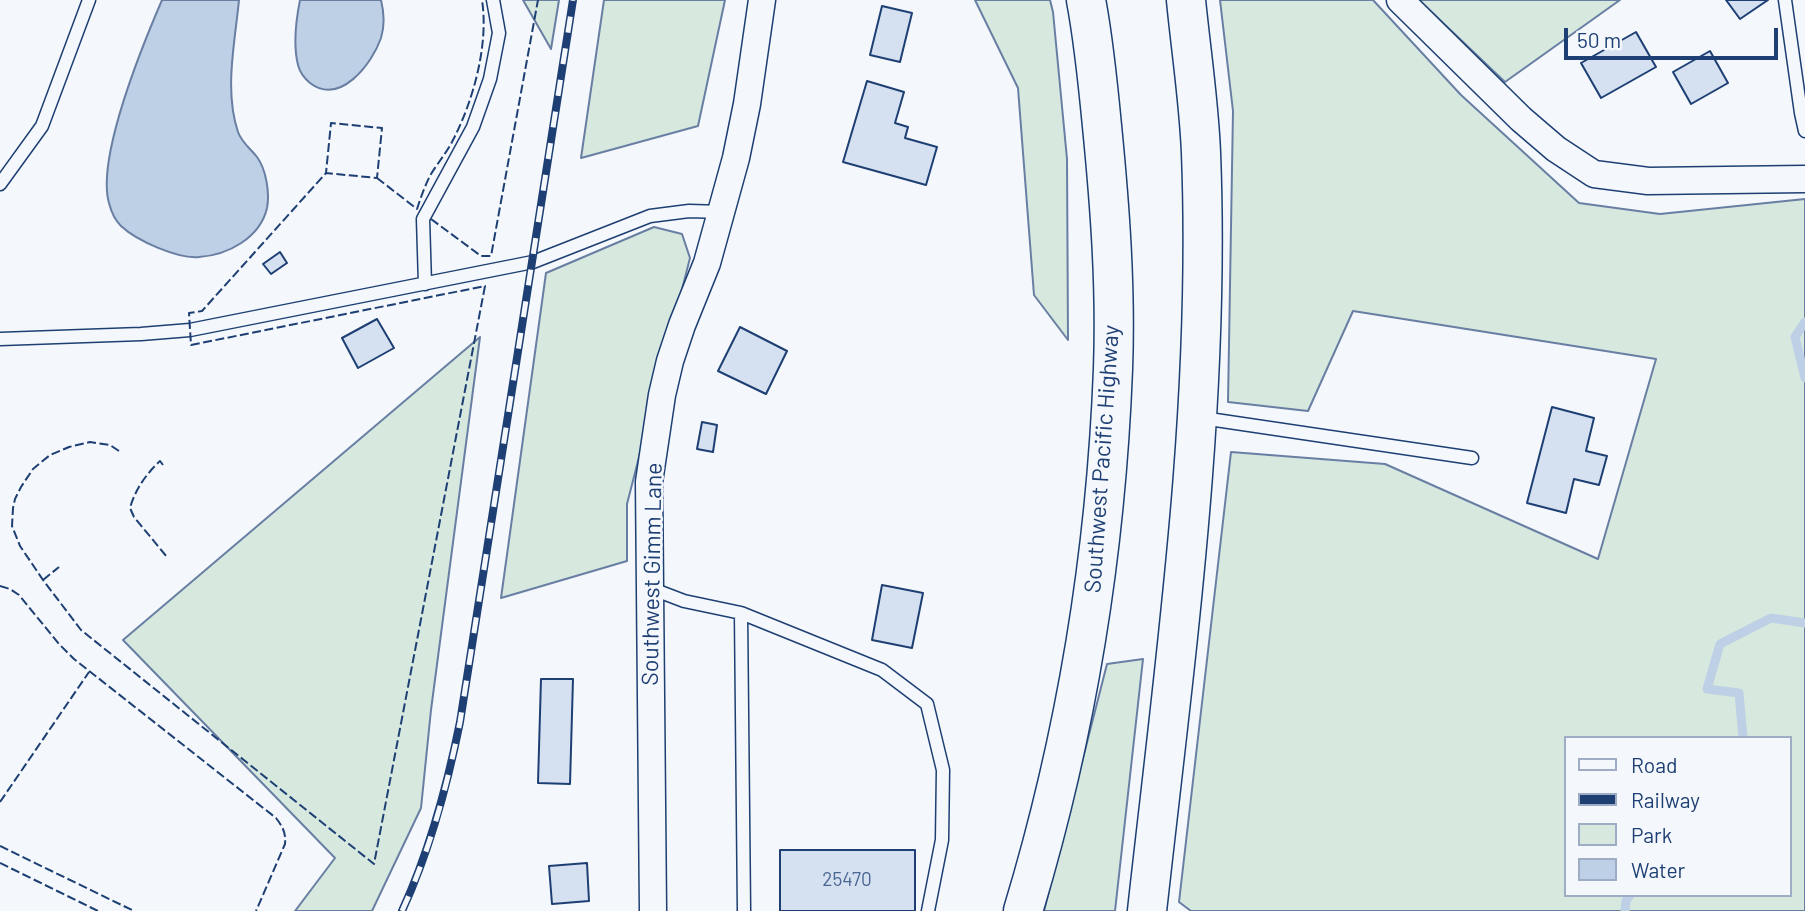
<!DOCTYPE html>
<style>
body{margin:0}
#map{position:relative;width:1805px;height:911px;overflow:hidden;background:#f4f7fb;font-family:Barlow,sans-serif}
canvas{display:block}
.legend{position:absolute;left:1564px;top:736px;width:228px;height:161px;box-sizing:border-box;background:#f4f7fb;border:2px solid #9eadc5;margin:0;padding:9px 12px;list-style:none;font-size:21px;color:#1d3f73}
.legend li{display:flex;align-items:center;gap:14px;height:35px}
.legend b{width:35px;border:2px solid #9eadc5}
.scale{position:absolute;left:1564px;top:28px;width:214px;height:32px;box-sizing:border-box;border:4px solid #1d3f73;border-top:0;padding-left:9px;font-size:21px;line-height:24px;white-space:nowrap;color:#1d3f73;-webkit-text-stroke:5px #f4f7fb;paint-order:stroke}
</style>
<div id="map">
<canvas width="1805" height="911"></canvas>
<ul class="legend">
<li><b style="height:9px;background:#f4f7fb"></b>Road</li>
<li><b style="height:9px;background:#1d3f73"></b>Railway</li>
<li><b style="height:19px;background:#d7e8df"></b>Park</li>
<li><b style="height:19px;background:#bed0e5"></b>Water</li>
</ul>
<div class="scale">50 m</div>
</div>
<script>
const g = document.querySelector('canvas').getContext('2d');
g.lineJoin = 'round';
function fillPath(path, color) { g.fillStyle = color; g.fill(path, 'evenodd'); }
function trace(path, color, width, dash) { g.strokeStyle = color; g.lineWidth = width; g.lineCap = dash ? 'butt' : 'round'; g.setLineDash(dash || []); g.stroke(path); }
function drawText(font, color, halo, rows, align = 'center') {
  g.font = font + ' Barlow,sans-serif'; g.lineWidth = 5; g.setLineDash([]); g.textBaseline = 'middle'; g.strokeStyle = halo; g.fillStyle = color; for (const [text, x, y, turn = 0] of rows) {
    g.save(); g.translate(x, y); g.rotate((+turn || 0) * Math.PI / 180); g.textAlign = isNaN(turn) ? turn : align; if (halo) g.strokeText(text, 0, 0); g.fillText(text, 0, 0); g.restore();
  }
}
const green = new Path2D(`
 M523 0H559L551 49Z
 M604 0H725L698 126 581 158Z
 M975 0H1050L1053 12 1067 159 1068 340 1034 295 1018 88Z
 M1220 0H1373L1461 95 1579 203 1660 214 1805 199V911H1191L1179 902 1231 452 1385 464 1598 559 1656 359 1353 311 1308 411 1228 402 1233 111ZM1565 738H1789V895H1565Z
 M1419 0H1620L1505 82Z
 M654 227 682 234 690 258 627 504V561L501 598 546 273Z
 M480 337 431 710 421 808 372 911H295L335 858 123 640Z
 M1143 659 1115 911H1044L1107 664Z`);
const water = new Path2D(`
 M162 0H239C235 42 224 91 238 132 242 143 250 148 257 157 266 169 270 193 267 208 260 238 228 255 199 257 178 259 137 241 121 226 115 220 111 211 109 203 96 158 143 44 162 0Z
 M300 0H381C384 12 385 25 381 38 372 64 340 106 310 83 304 78 300 73 298 65 293 45 296 20 300 0Z`);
const stream = new Path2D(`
 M1805 322 1795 337 1805 378
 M1743 738 1739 693 1707 689 1720 644 1771 618 1805 623
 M1625 911 1626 901 1630 895`);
const building = new Path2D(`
 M1726 0H1768L1740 19Z
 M882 6 912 13 900 62 870 55Z
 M1636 32 1656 67 1601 98 1581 63Z
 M1710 51 1728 83 1691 104 1673 72Z
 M867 81 904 92 895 123 908 127 905 138 937 147 926 185 843 162Z
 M280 252 287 263 271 274 263 264Z
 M377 319 394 348 358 368 342 338Z
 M740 327 787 351 766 394 718 371Z
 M1552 407 1594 418 1586 451 1607 456 1599 485 1574 479 1566 513 1527 503Z
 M702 422 717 425 713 452 697 449Z
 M882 585 923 593 912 648 872 640Z
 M541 679H573L570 784 538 783Z
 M780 850H915V911H780Z
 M587 863 589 901 552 904 549 866Z`);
const lane = new Path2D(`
 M1785 0 1801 113 1805 131
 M0 184 42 126 89 0
 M425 284 423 219 473 127 490 79 499 33 493 0
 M0 339 141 334 190 330 533 262 650 216 689 211 722 212
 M1202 418 1472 458
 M650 588 684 601 741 613 882 670 927 704 943 770 942 840 928 911
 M741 613 744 911`);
const street = new Path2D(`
 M1400 0 1521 119 1556 149 1594 174 1648 181 1805 179
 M653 911 649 482 662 395 670 361 682 325 707 263 736 158 747 104 762 0`);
const highway = new Path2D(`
 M1023 911C1076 736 1106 552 1113 369 1116 288 1110 207 1102 126 1098 84 1094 42 1086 0
 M1147 911C1175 659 1211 406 1201 153 1199 102 1191 51 1186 0`);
const rail = new Path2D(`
 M402 911C430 850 447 787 460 722L573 0`);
const fence = new Path2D(`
 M377 178 417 209C421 197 425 185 431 174 438 163 446 153 452 142 473 102 489 45 482 0
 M431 219 481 256H491L538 0
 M119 451 110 445 90 442 69 447 50 455 33 469 21 487 15 499 13 508 12 526 20 546 43 580 81 630 374 864 485 286 191 345 189 313 202 311 326 173 377 178 382 128 331 123 326 173
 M163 465 160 461C146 474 135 490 130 508L134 517 167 557
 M43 580 59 567
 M0 586 10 589 19 595 59 644 74 659 276 818C283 827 286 833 285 844L256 911
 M0 802 89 672
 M0 846 134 911
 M0 863 98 911`);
const numberNames = [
 ["25470",847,880]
];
const streetNames = [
 ["Southwest Pacific Highway",1102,459,-86],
 ["Southwest Gimm Lane",652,574,-89]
];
fillPath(green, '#d7e8df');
trace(green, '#687fa3', 2);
fillPath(water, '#bed0e5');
trace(water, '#687fa3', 2);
trace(stream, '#bed0e5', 9);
fillPath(building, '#d5e0f0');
trace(building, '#1d3f73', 2);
trace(lane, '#1d3f73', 15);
trace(street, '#1d3f73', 29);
trace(highway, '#1d3f73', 41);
trace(lane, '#f4f7fb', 12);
trace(street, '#f4f7fb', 26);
trace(highway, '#f4f7fb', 38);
trace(rail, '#1d3f73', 8);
trace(rail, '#f4f7fb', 5, [16]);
trace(fence, '#1d3f73', 2, [9, 3.5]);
drawText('19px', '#4b6792', null, numberNames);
drawText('23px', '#1d3f73', '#f4f7fb', streetNames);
</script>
